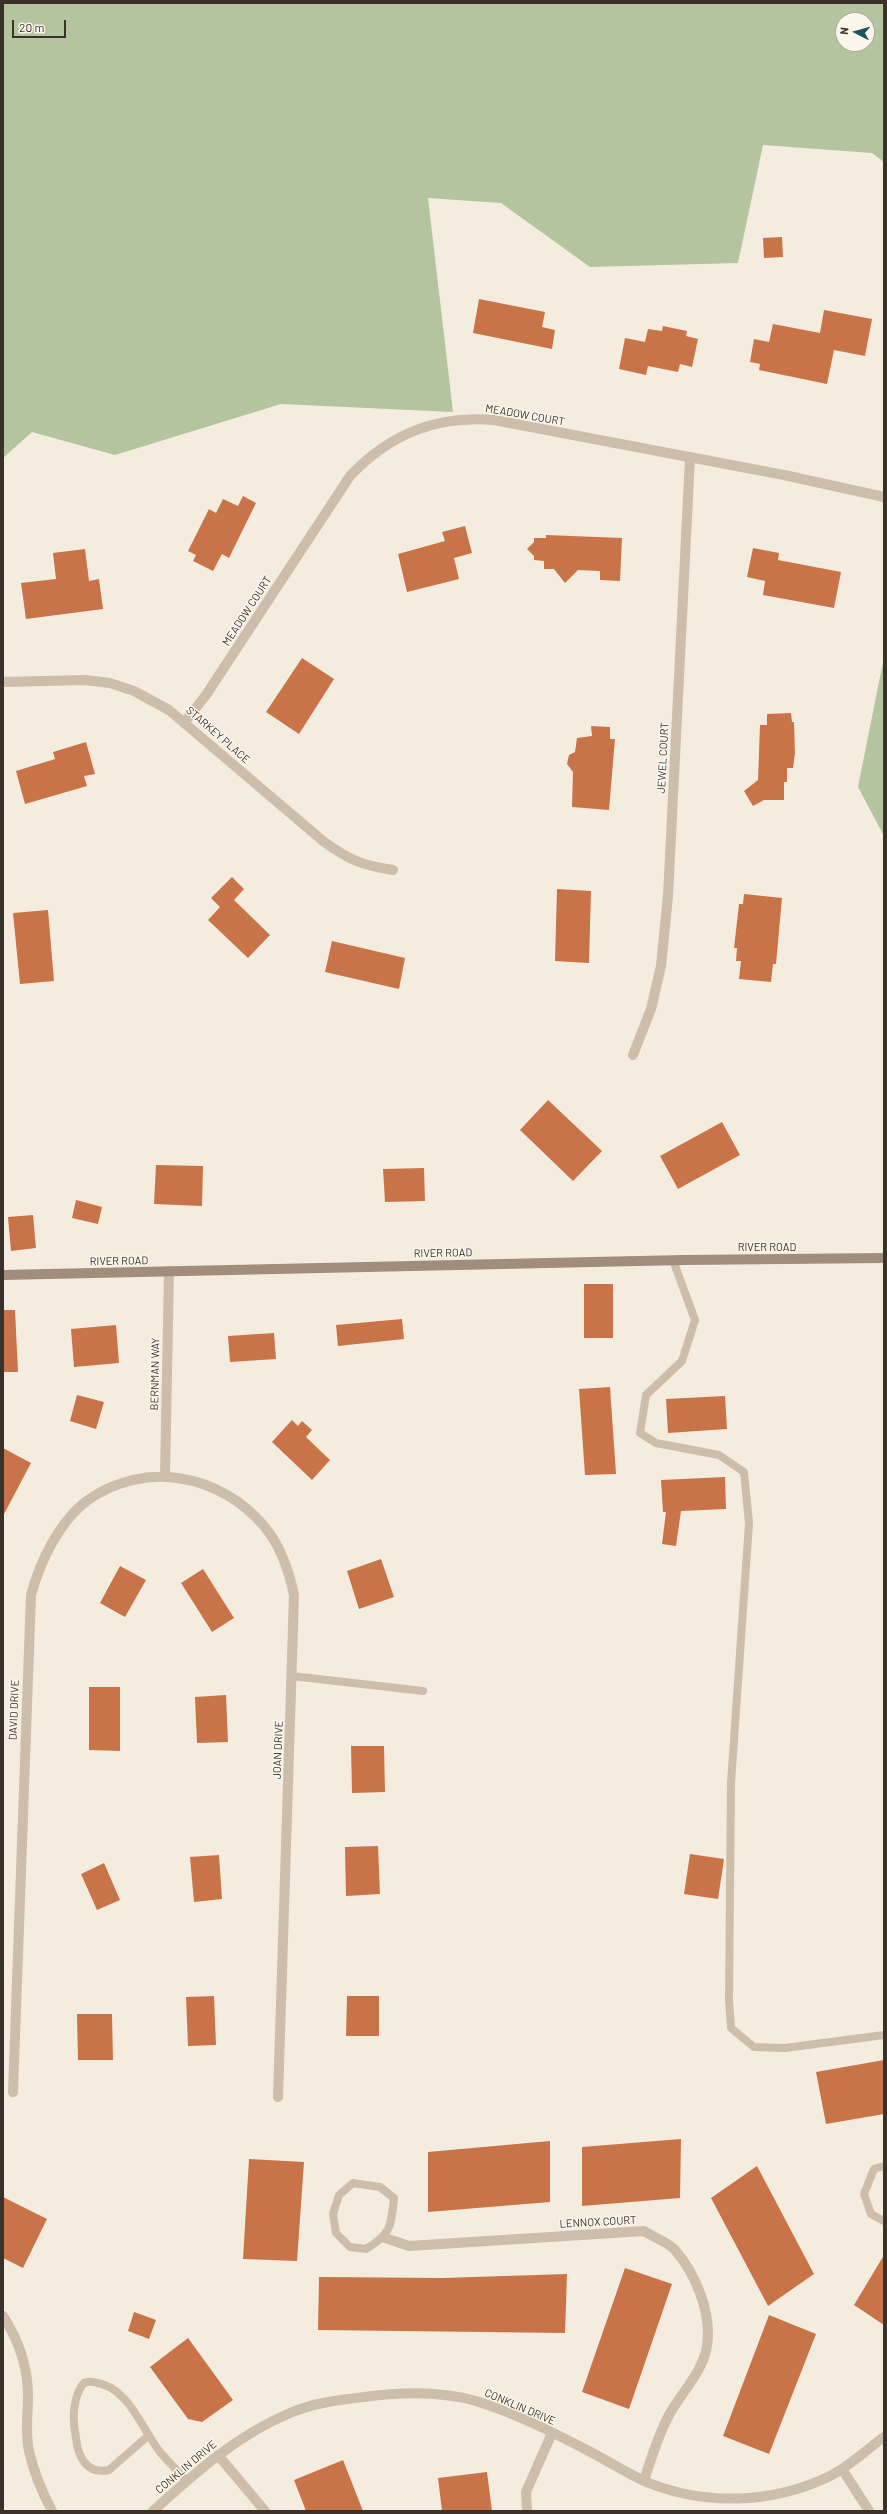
<!DOCTYPE html>
<style>
body{margin:0}
#map{position:relative;width:887px;height:2514px;overflow:hidden;background:#f4ecdf;font-family:Barlow,sans-serif}
canvas{display:block}
.frame{position:absolute;inset:0;border:4px solid #3a312a;pointer-events:none}
.north{position:absolute;left:835px;top:12px;width:40px;height:40px;box-sizing:border-box;background:#fbf6ec;border:1px solid #aea79e;border-radius:50%;rotate:276deg;font-size:11px;font-weight:700;line-height:16px;text-align:center;color:#3a312a}
.north::after{content:'';display:block;margin:auto;width:14px;height:18px;background:#1e535d;clip-path:polygon(50% 0,100% 100%,50% 72%,0 100%)}
.scale{position:absolute;left:12px;top:20px;width:54px;height:18px;box-sizing:border-box;border:2px solid #3a312a;border-top:0;padding-left:5px;font-size:12px;line-height:14px;white-space:nowrap;color:#3a312a;-webkit-text-stroke:3px #fbf6ec;paint-order:stroke}
</style>
<div id="map">
<canvas width="887" height="2514"></canvas>
<div class="frame"></div>
<div class="north">N</div>
<div class="scale">20 m</div>
</div>
<script>
const g = document.querySelector('canvas').getContext('2d');
g.lineJoin = 'round';
function fillPath(path, color) { g.fillStyle = color; g.fill(path, 'evenodd'); }
function trace(path, color, width, dash) { g.strokeStyle = color; g.lineWidth = width; g.lineCap = dash ? 'butt' : 'round'; g.setLineDash(dash || []); g.stroke(path); }
function drawText(font, color, halo, rows, align = 'center') {
  g.font = font + ' Barlow,sans-serif'; g.lineWidth = 3; g.setLineDash([]); g.textBaseline = 'middle'; g.strokeStyle = halo; g.fillStyle = color; for (const [text, x, y, turn = 0] of rows) {
    g.save(); g.translate(x, y); g.rotate((+turn || 0) * Math.PI / 180); g.textAlign = isNaN(turn) ? turn : align; if (halo) g.strokeText(text, 0, 0); g.fillText(text, 0, 0); g.restore();
  }
}
const green = new Path2D(`
 M3 3H884V162L872 153 763 145 738 263 590 267 501 203 428 198 453 412 281 404 115 455 32 432 3 458ZM843 20H867V44H843Z
 M884 657V836L858 787Z`);
const building = new Path2D(`
 M782 237 783 257 764 258 763 238Z
 M479 299 545 312 542 327 555 330 552 349 473 333Z
 M824 310 872 319 865 356 834 350 827 384 759 370 760 364 750 362 754 339 769 342 773 324 820 333Z
 M663 326 687 331 686 336 698 339 692 367 680 364 678 372 648 366 646 375 619 369 625 338 645 342 648 329 662 331Z
 M243 496 256 503 229 558 222 554 213 571 193 561 196 555 188 551 209 509 216 513 223 499 238 506Z
 M465 526 472 553 454 558 459 579 407 592 398 554 445 541 442 532Z
 M546 535 622 538 620 581 600 580V571L578 570 565 583 554 569H544V561L534 560V556L527 549 534 542V538H546Z
 M753 548 779 553 778 560 841 572 834 608 763 595 765 581 747 577Z
 M85 549 89 581 99 579 103 609 26 619 21 583 56 579 53 553Z
 M302 658 334 679 299 734 266 712Z
 M791 713 792 722H794L795 753 793 768H787V782H784V800H764L753 806 744 791 758 780 760 725H767V714Z
 M591 726 610 727V739H615L609 810 572 807 573 772 567 764 569 755 575 752 577 738 592 736Z
 M86 742 95 774 84 776 87 786 25 804 16 771 55 759 53 752Z
 M232 877 244 889 234 900 270 935 248 958 208 920 220 907 211 898Z
 M557 889 591 891 589 963 555 961Z
 M744 894 782 898 776 964H773L771 982 739 979 741 961H736L737 948H734L739 904H743Z
 M48 910 54 981 20 984 13 913Z
 M332 941 405 958 399 989 325 972Z
 M548 1100 602 1151 573 1181 520 1130Z
 M722 1122 740 1155 678 1189 660 1156Z
 M156 1165 203 1166 202 1206 154 1204Z
 M424 1168 425 1201 385 1202 383 1169Z
 M76 1200 102 1207 98 1224 72 1218Z
 M33 1215 36 1248 11 1251 8 1217Z
 M584 1284H613V1338H584Z
 M3 1310H15L18 1372H3Z
 M402 1319 404 1339 338 1346 336 1325Z
 M116 1325 119 1363 74 1367 71 1329Z
 M274 1333 276 1359 230 1362 228 1336Z
 M610 1387 616 1474 585 1475 579 1389Z
 M77 1395 104 1402 96 1429 70 1421Z
 M725 1396 727 1429 668 1433 666 1399Z
 M292 1420 298 1426 302 1421 312 1430 306 1437 330 1460 312 1480 272 1442Z
 M3 1448 31 1463 3 1516Z
 M725 1477 726 1509 681 1511 676 1546 662 1544 666 1512H663L661 1480Z
 M381 1559 394 1597 359 1609 347 1571Z
 M120 1566 146 1580 125 1617 100 1603Z
 M203 1569 234 1618 212 1632 181 1583Z
 M89 1687H120V1751L89 1750Z
 M226 1695 228 1742 197 1743 195 1697Z
 M351 1746H384L385 1792 352 1793Z
 M378 1846 380 1894 346 1896 345 1847Z
 M690 1854 724 1859 718 1899 684 1894Z
 M219 1855 222 1899 194 1902 190 1857Z
 M104 1863 120 1900 97 1910 81 1874Z
 M214 1996 216 2045 188 2046 186 1997Z
 M347 1996H379V2036H346Z
 M77 2014H112L113 2060H78Z
 M884 2060V2114L826 2124 816 2072Z
 M681 2139 680 2198 582 2206V2147Z
 M550 2141V2202L428 2212V2152Z
 M249 2159 304 2162 297 2261 243 2259Z
 M757 2166 814 2274 768 2306 711 2198Z
 M3 2197 47 2219 23 2268 3 2258Z
 M884 2255V2325L854 2305Z
 M625 2268 672 2284 629 2409 582 2392Z
 M567 2274 565 2333 318 2330 319 2277 443 2278Z
 M134 2312 156 2320 149 2339 128 2331Z
 M769 2315 816 2334 769 2454 723 2436Z
 M188 2338 233 2400 202 2422 188 2419 150 2367Z
 M343 2460 363 2511H306L294 2480Z
 M487 2472 492 2511H442L438 2478Z`);
const lane = new Path2D(`
 M673 1260 695 1320 682 1361 646 1395 640 1433 656 1443 719 1455 744 1472 749 1523 731 1783 729 2000 731 2028 754 2047 785 2048 884 2035
 M292 1676 423 1691
 M884 2166 874 2169 864 2194 871 2214 884 2221
 M353 2183 380 2187 394 2198C391 2227 391 2234 366 2249L350 2247 336 2233 333 2214 339 2195Z
 M149 2435 109 2470C86 2475 78 2456 76 2438 73 2422 72 2402 81 2387 83 2382 88 2381 93 2382 129 2386 141 2428 160 2452 169 2462 178 2472 187 2481`);
const street = new Path2D(`
 M3 682 85 680 110 683 134 691 169 710 323 841C349 860 361 865 393 870
 M184 723 206 695 350 476C390 434 436 415 494 420L784 475 884 497
 M633 1055 651 1009 661 966 668 896 690 458
 M165 1476 169 1271
 M13 2092 31 1595C40 1562 59 1521 88 1500 145 1460 220 1474 264 1526 281 1546 289 1571 294 1595L278 2097
 M385 2238 409 2246 644 2231C653 2237 668 2242 675 2250 696 2274 712 2314 707 2346 703 2372 681 2393 669 2415 658 2436 651 2458 644 2481
 M3 2316C19 2341 28 2366 28 2396 28 2414 25 2434 29 2451 34 2473 42 2492 52 2511
 M218 2455 265 2511
 M842 2469 869 2511
 M153 2511C195 2473 237 2435 290 2413 313 2403 339 2400 364 2397 400 2392 441 2391 476 2401 515 2413 552 2432 587 2450 606 2460 625 2472 644 2481 703 2506 771 2504 828 2477 849 2467 866 2450 884 2437
 M527 2511 526 2492 552 2433`);
const secondary = new Path2D(`
 M3 1275 684 1260 884 1258`);
const streetNames = [
 ["MEADOW COURT",525,415,10],
 ["MEADOW COURT",247,611,-57],
 ["STARKEY PLACE",218,735,41],
 ["JEWEL COURT",663,758,-87],
 ["RIVER ROAD",767,1247],
 ["RIVER ROAD",443,1253,-1],
 ["RIVER ROAD",119,1261,-1],
 ["BERNMAN WAY",155,1374,-89],
 ["DAVID DRIVE",14,1710,-88],
 ["JOAN DRIVE",278,1750,-88],
 ["LENNOX COURT",598,2222,-3],
 ["CONKLIN DRIVE",520,2407,23],
 ["CONKLIN DRIVE",186,2467,-40]
];
fillPath(green, '#b4c49e');
fillPath(building, '#c97448');
trace(lane, '#cdbdab', 8);
trace(street, '#cdbdab', 10);
trace(secondary, '#a18d7c', 10);
drawText('11px', '#3a312a', '#fbf6ec', streetNames);
</script>
